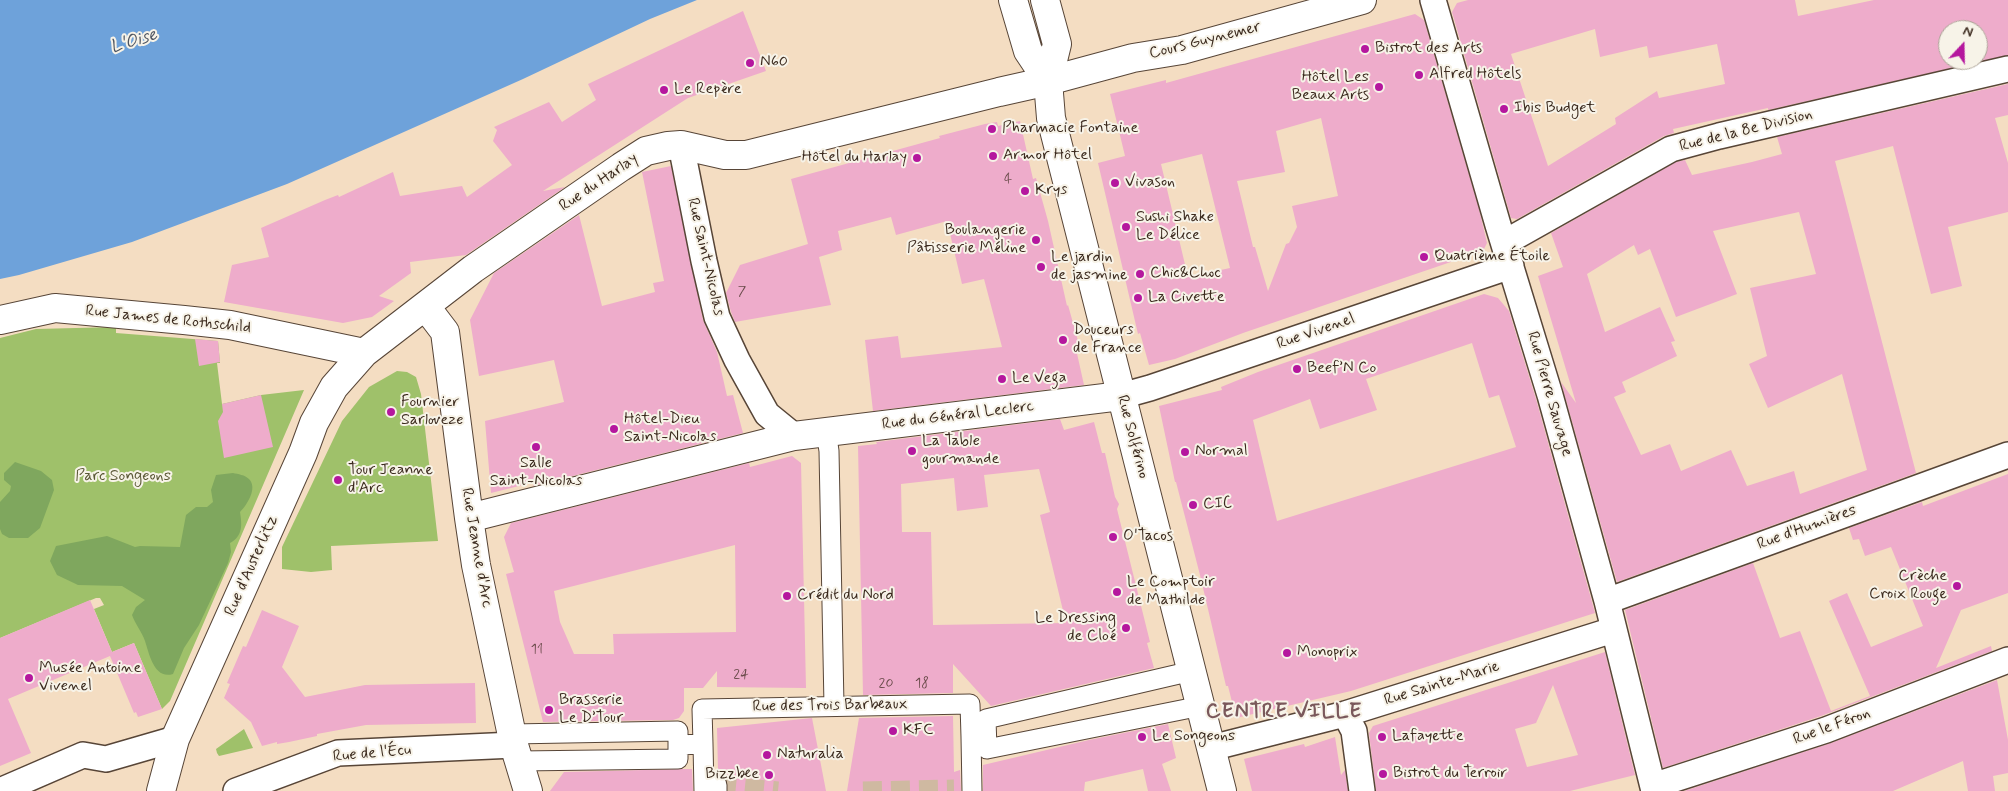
<!DOCTYPE html>
<meta charset="utf-8">
<style>
body{margin:0}
#map{position:relative;width:2008px;height:791px;overflow:hidden;background:#f4ddc2;font-family:Mynerve,sans-serif}
canvas{display:block}
.north{position:absolute;left:1938px;top:20px;width:50px;height:50px;box-sizing:border-box;background:#f7f3e8;border:1px solid #aca397;border-radius:50%;rotate:21deg;font-size:14px;font-weight:700;line-height:20px;text-align:center;color:#3b2a1e}
.north::after{content:'';display:block;margin:auto;width:18px;height:22px;background:#b5179e;clip-path:polygon(50% 0,100% 100%,50% 72%,0 100%)}
</style>
<div id="map">
<canvas width="2008" height="791"></canvas>
<div class="north">N</div>
</div>
<script>
const g = document.querySelector('canvas').getContext('2d');
g.lineJoin = 'round';
function fillPath(path, color) { g.fillStyle = color; g.fill(path, 'evenodd'); }
function trace(path, color, width, dash) { g.strokeStyle = color; g.lineWidth = width; g.lineCap = dash ? 'butt' : 'round'; g.setLineDash(dash || []); g.stroke(path); }
function drawText(font, color, halo, rows, align = 'center') {
  g.font = font + ' Mynerve,sans-serif'; g.lineWidth = 4; g.setLineDash([]); g.textBaseline = 'middle'; g.strokeStyle = halo; g.fillStyle = color; for (const [text, x, y, turn = 0] of rows) {
    g.save(); g.translate(x, y); g.rotate((+turn || 0) * Math.PI / 180); g.textAlign = isNaN(turn) ? turn : align; if (halo) g.strokeText(text, 0, 0); g.fillText(text, 0, 0); g.restore();
  }
}
const green = new Path2D(`
 M116 327V333L218 341 220 363H217L222 404 261 395 304 390 170 701 162 709 134 643 112 652 94 609 104 605 100 598H96L0 638V338L36 329Z
 M397 371 407 372 416 377 421 394 438 541 331 546 332 570 311 572 282 569V547L342 421 369 387Z
 M244 729 253 748 219 756 217 753 216 749Z`);
const forest = new Path2D(`
 M15 462 41 471 52 480 54 490 40 528 28 538H9L2 534 0 529V502L10 491 11 486 4 480V473Z
 M233 473C238 474 245 475 249 479 258 488 247 505 240 512 242 525 243 536 230 543L231 552 228 563 199 625 184 648 173 674C154 680 149 653 145 641 142 632 135 624 132 615L136 607 145 600 122 586 78 585 57 575 50 561 56 546 107 536 135 547 140 546 180 547 186 515 196 507H207L213 502 211 490 216 475Z`);
const water = new Path2D(`
 M0 0H697L650 19 523 79 287 184 132 242 19 275 0 279Z`);
const building = new Path2D(`
 M1468 0H1795L1798 16 1874 0H2008V55L1768 110V108L1673 129 1674 133 1664 136 1517 219 1511 218 1452 12 1457 3ZM1595 29 1600 57 1647 46 1649 58 1717 44 1725 84 1659 98 1657 91 1615 118 1616 124 1548 166 1511 54ZM1948 30H1978V60H1948Z
 M743 11 766 71 688 98 543 191 565 187 466 255 410 262 411 273 379 296 394 301 372 317 343 323 224 302 232 265 269 257 261 228 325 200 338 195 339 197 393 172 400 196 462 186 467 197 512 165 493 141 497 130 494 127 549 102 562 122 596 100 588 84Z
 M1415 14 1424 20 1479 209 1487 243 1483 251 1243 333 1175 359 1149 365 1140 333 1138 334 1098 163 1125 156 1110 94 1166 80V83ZM1321 118 1338 196 1292 206 1297 227 1289 243 1286 244 1268 291 1255 247H1253L1237 181 1285 172 1276 131ZM1202 154 1230 268 1188 277 1161 164Z
 M2008 84V115L1995 118 2008 163V212L1948 227 1962 286 1931 294 1893 146 1835 161 1916 473 1617 582 1561 382 1576 403 1538 276 1563 267 1551 233 1676 162 1685 160 1692 175 1752 162 1782 154 1777 137ZM1799 212 1816 274 1750 288 1767 356 1749 364 1768 408 1842 374 1867 470 1800 494 1794 471 1747 486 1731 450 1681 471 1670 444 1641 455 1614 397 1626 392 1622 382 1677 356 1671 342 1675 341 1660 307 1605 332 1587 274 1634 245 1638 255 1650 249 1676 317 1737 294 1713 231Z
 M1020 121 1033 179 1036 178 1048 221 1067 306 1068 305 1080 348 1076 349 1084 385 873 411 865 340 898 336 901 358 1002 347 984 279 962 284 947 221 896 235 891 217 838 231 842 250 819 257 831 305 735 322 731 312 726 293 740 265 808 244 791 179 940 138 939 136 985 124 997 122 998 126Z
 M671 166 703 320 717 352 727 396 733 395 743 433 533 486 535 482 491 493 485 421 564 402 554 360 479 376 470 320 494 273 579 215 602 306 655 292 653 283 664 281 642 172Z
 M1484 294 1498 298 1509 311 1536 399 1595 613 1351 691 1236 718 1228 686H1226L1200 575 1176 482H1175L1159 406 1222 390 1221 387 1258 372ZM1472 343 1489 398 1499 395 1516 447 1277 521 1253 420 1310 399 1320 429 1377 410 1366 379Z
 M195 339 218 341 220 362 199 366Z
 M261 395 273 447 224 458 218 421 223 412 222 404Z
 M1060 419 1064 430 1094 422 1102 453H1105L1115 497 1119 504 1117 509 1150 642 1147 643 1154 668 991 706 953 664V693L863 695 858 446 877 444 876 442ZM1039 469 1050 512 1040 515 1066 623 933 625 931 532H902L901 484 954 478 957 511 988 507 984 475Z
 M792 456 801 463 806 688 717 687V671L703 688H684V711L679 718 673 720 543 722 506 574 514 572 504 537 511 523 749 463 750 467ZM735 545 736 632 613 634 614 654H574L560 622 554 591Z
 M2008 474V593L1961 610 1936 668 1991 646 1992 651 1821 716 1663 768 1625 610 1753 563 1780 638 1800 631 1831 711 1870 696 1829 601 1847 593 1871 647 1923 626 1891 547 1865 556 1859 539 1853 540 1849 528 1922 502 1923 506Z
 M90 600 112 652 134 643 162 709 138 717 136 712 134 713 110 656 8 699 31 753 0 766V638Z
 M262 610 299 626 282 667 305 697 365 685 475 683 476 723 366 725 317 734V736L289 742 277 744V742L262 746 251 722 224 698 230 684 227 683 243 646 246 647Z
 M1605 652 1635 775 1570 791H1376L1369 733 1373 726ZM1553 685 1578 755 1527 767 1515 729 1536 723Z
 M1997 680 2008 740V773L1993 776 1995 791H1968L1963 761 1893 791H1684L1831 743Z
 M953 716 954 772 960 770 961 791H847L859 718Z
 M812 718 826 791H728L726 779 722 775 715 774V770H718L717 728Z
 M1168 724 1176 758 1162 764 1171 791H1148L1143 769 1085 782 1084 791H983V765L1089 740Z
 M1335 737 1341 775 1345 770 1348 791H1252L1244 759 1304 744 1305 747Z
 M683 769H692L693 791H550L564 772Z`);
const pedestrianTunnel = new Path2D(`
 M717 785 778 791
 M863 791 954 789`);
const pedestrian = new Path2D(`
 M826 431 829 451 834 706
 M1192 671 986 719 987 749 1201 706
 M512 734 678 731V759L519 761
 M971 737 972 791
 M703 744 704 791
 M678 745 703 744 702 709 970 704 971 737 986 734
 M717 791V785`);
const minor = new Path2D(`
 M1433 0 1498 225 1550 395 1607 601 1654 791
 M681 145 704 261 717 317 737 360 767 414 794 436
 M1504 243 1671 149 1719 136 2008 69
 M1121 396 1150 388 1511 266
 M1607 601 2008 455
 M1345 714 1354 731 1362 791
 M1211 748 1345 714 1613 630
 M1653 786 1826 730 2008 660
 M0 791 83 755 106 759 175 739
 M236 791 338 753 514 745`);
const tertiary = new Path2D(`
 M426 307 445 332 469 518 476 565 514 745 528 791
 M0 320 55 308 184 320 230 325 364 353
 M469 518 794 436 1121 396
 M161 791 175 739 303 453 314 423 334 387 364 353 473 269 621 167 646 151 668 146 681 145 725 155H746L999 92 1048 81`);
const secondary = new Path2D(`
 M1013 0 1028 51 1048 81
 M1045 0 1057 44 1048 81 1051 118 1222 791
 M1048 81 1133 58 1182 50 1362 0`);
const markers = [
 [1365,49,5,"#b5179e"],
 [750,63,5,"#b5179e"],
 [1419,75,5,"#b5179e"],
 [1379,87,5,"#b5179e"],
 [664,90,5,"#b5179e"],
 [1504,109,5,"#b5179e"],
 [992,129,5,"#b5179e"],
 [993,156,5,"#b5179e"],
 [917,158,5,"#b5179e"],
 [1115,183,5,"#b5179e"],
 [1025,191,5,"#b5179e"],
 [1126,227,5,"#b5179e"],
 [1036,240,5,"#b5179e"],
 [1424,257,5,"#b5179e"],
 [1041,267,5,"#b5179e"],
 [1140,274,5,"#b5179e"],
 [1138,298,5,"#b5179e"],
 [1063,340,5,"#b5179e"],
 [1297,369,5,"#b5179e"],
 [1002,379,5,"#b5179e"],
 [391,412,5,"#b5179e"],
 [614,429,5,"#b5179e"],
 [536,447,5,"#b5179e"],
 [912,451,5,"#b5179e"],
 [1185,452,5,"#b5179e"],
 [338,480,5,"#b5179e"],
 [1193,505,5,"#b5179e"],
 [1113,537,5,"#b5179e"],
 [1957,586,5,"#b5179e"],
 [1117,592,5,"#b5179e"],
 [787,596,5,"#b5179e"],
 [1126,628,5,"#b5179e"],
 [1287,653,5,"#b5179e"],
 [29,678,5,"#b5179e"],
 [549,710,5,"#b5179e"],
 [893,731,5,"#b5179e"],
 [1142,737,5,"#b5179e"],
 [1382,737,5,"#b5179e"],
 [767,755,5,"#b5179e"],
 [1383,774,5,"#b5179e"],
 [769,775,5,"#b5179e"]
];
const numberNames = [
 ["4",1008,180],
 ["7",742,292],
 ["11",537,650],
 ["24",741,675],
 ["20",886,684],
 ["18",922,684]
];
const streetNames = [
 ["Cours Guynemer",1205,41,-14],
 ["Rue de la 8e Division",1746,131,-14],
 ["Rue du Harlay",599,183,-34],
 ["Rue Saint-Nicolas",705,257,77],
 ["Rue James de Rothschild",168,320,6],
 ["Rue Vivenel",1316,332,-19],
 ["Rue Pierre Sauvage",1549,394,74],
 ["Rue du Général Leclerc",958,416,-7],
 ["Rue Solférino",1132,437,75],
 ["Rue d'Humières",1807,528,-20],
 ["Rue Jeanne d'Arc",476,548,80],
 ["Rue d'Austerlitz",252,566,-66],
 ["Rue Sainte-Marie",1442,684,-17],
 ["Rue des Trois Barbeaux",830,706,-1],
 ["Rue le Féron",1832,727,-20],
 ["Rue de l'Écu",372,754,-5]
];
const poiNames = [
 ["Bistrot des Arts",1375,49],
 ["N60",760,63],
 ["Alfred Hôtels",1429,75],
 ["Hôtel Les",1369,78,"right"],
 ["Beaux Arts",1369,96,"right"],
 ["Le Repère",674,90],
 ["Ibis Budget",1514,109],
 ["Pharmacie Fontaine",1002,129],
 ["Armor Hôtel",1003,156],
 ["Hôtel du Harlay",907,158,"right"],
 ["Vivason",1125,183],
 ["Krys",1035,191],
 ["Sushi Shake",1136,218],
 ["Le Délice",1136,236],
 ["Boulangerie",1026,231,"right"],
 ["Pâtisserie Méline",1026,249,"right"],
 ["Quatrième Étoile",1434,257],
 ["Le jardin",1051,258],
 ["de jasmine",1051,276],
 ["Chic&Choc",1150,274],
 ["La Civette",1148,298],
 ["Douceurs",1073,331],
 ["de France",1073,349],
 ["Beef’N Co",1307,369],
 ["Le Vega",1012,379],
 ["Fournier",401,403],
 ["Sarloveze",401,421],
 ["Hôtel-Dieu",624,420],
 ["Saint-Nicolas",624,438],
 ["La Table",922,442],
 ["gourmande",922,460],
 ["Normal",1195,452],
 ["Salle",536,464,"center"],
 ["Saint-Nicolas",536,482,"center"],
 ["Tour Jeanne",348,471],
 ["d'Arc",348,489],
 ["CIC",1203,505],
 ["O'Tacos",1123,537],
 ["Crèche",1947,577,"right"],
 ["Croix Rouge",1947,595,"right"],
 ["Le Comptoir",1127,583],
 ["de Mathilde",1127,601],
 ["Crédit du Nord",797,596],
 ["Le Dressing",1116,619,"right"],
 ["de Cloé",1116,637,"right"],
 ["Monoprix",1297,653],
 ["Musée Antoine",39,669],
 ["Vivenel",39,687],
 ["Brasserie",559,701],
 ["Le D’Tour",559,719],
 ["KFC",903,731],
 ["Le Songeons",1152,737],
 ["Lafayette",1392,737],
 ["Naturalia",777,755],
 ["Bistrot du Terroir",1393,774],
 ["Bizzbee",759,775,"right"]
];
const parkNames = [
 ["Parc Songeons",123,477]
];
const waterNames = [
 ["L'Oise",134,42,-17]
];
const districtNames = [
 ["CENTRE VILLE",1284,713]
];
fillPath(green, '#9fc16a');
fillPath(forest, '#7fa75e');
fillPath(water, '#6ea2da');
fillPath(building, '#eeaccb');
trace(pedestrianTunnel, '#cfb9a1', 19, [19, 9]);
trace(pedestrian, '#574537', 21);
trace(minor, '#574537', 28);
trace(tertiary, '#574537', 30);
trace(secondary, '#574537', 30);
trace(pedestrian, '#fff', 19);
trace(minor, '#fff', 25);
trace(tertiary, '#fff', 28);
trace(secondary, '#fff', 28);
for (const [x, y, r, color] of markers) { const dot = new Path2D(); dot.arc(x, y, r, 0, 2 * Math.PI); g.fillStyle = color; g.fill(dot); trace(dot, '#f7f3e8', 2); }
drawText('14px', '#684a49', null, numberNames);
drawText('16px', '#3b2a1e', '#f7f3e8', streetNames);
drawText('16px', '#3b2a1e', '#f7f3e8', poiNames, 'left');
drawText('16px', '#595735', '#f7f3e8', parkNames);
drawText('italic 18px', '#4d5460', '#f7f3e8', waterNames);
g.letterSpacing = '1px';
drawText('bold 21px', '#7a585b', '#f7f3e8', districtNames);
g.letterSpacing = '0px';
</script>
